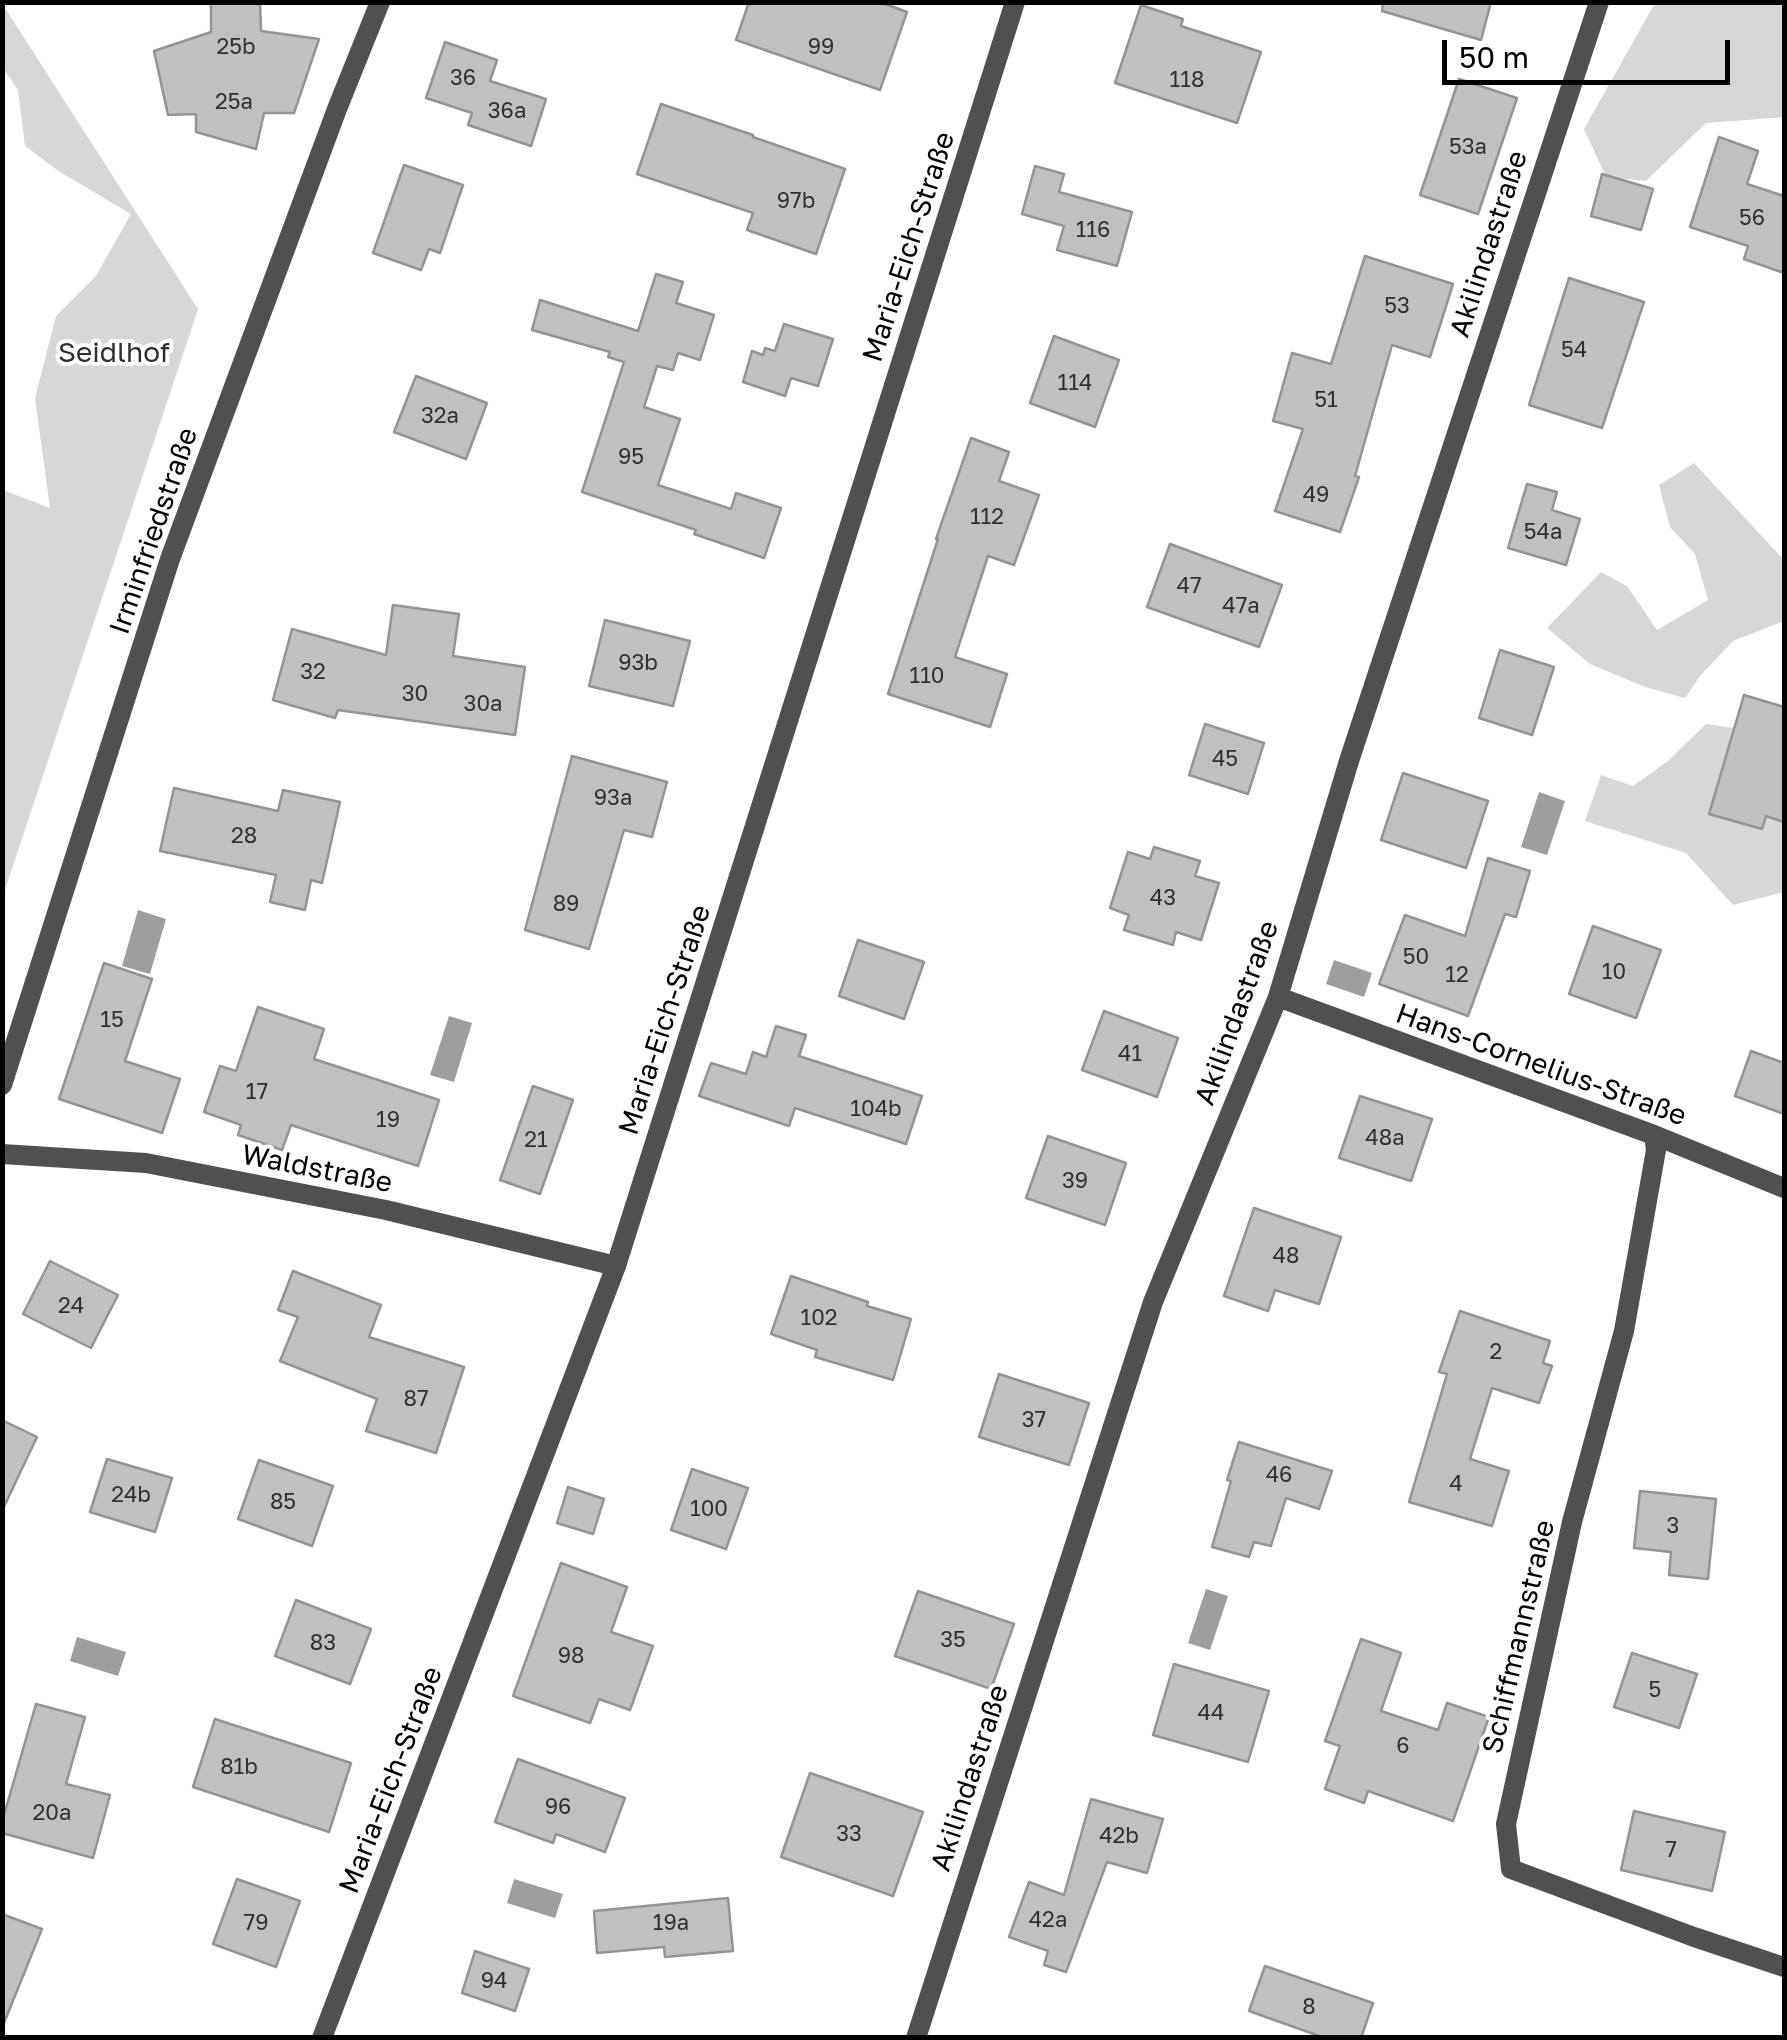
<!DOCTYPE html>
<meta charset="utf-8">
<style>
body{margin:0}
#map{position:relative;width:1787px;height:2040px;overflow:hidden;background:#fff;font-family:"Golos Text",sans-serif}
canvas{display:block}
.frame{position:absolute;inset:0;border:5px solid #000;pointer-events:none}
.scale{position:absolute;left:1442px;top:40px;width:288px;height:45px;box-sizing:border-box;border:5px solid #000;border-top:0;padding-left:12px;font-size:30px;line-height:35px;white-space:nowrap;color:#000;-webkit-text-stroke:8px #fff;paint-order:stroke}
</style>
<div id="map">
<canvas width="1787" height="2040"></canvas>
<div class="frame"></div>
<div class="scale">50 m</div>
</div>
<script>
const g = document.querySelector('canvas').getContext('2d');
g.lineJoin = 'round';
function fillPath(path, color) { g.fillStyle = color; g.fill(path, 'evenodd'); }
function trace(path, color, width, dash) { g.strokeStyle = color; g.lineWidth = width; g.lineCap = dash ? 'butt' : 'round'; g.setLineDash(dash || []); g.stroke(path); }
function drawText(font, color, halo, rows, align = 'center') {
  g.font = font + ' "Golos Text",sans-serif'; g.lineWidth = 8; g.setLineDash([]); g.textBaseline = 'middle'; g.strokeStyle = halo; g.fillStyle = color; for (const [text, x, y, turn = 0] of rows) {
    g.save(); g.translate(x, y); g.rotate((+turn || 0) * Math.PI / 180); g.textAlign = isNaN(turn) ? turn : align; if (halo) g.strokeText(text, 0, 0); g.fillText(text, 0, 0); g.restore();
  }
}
const green = new Path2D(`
 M1655 3H1784V117L1706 123 1646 181 1606 177 1584 129Z
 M3 5 198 309 3 896V490L50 508 35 398 56 316 96 276 131 214 60 172 25 146 18 90 3 68Z
 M1694 463 1784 560V621L1733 641 1700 676 1685 698 1645 687 1590 664 1547 628 1601 572 1627 586 1657 630 1708 600 1695 554 1670 527 1659 485Z
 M1706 724 1734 728 1709 814 1761 829 1766 816 1784 822V892L1733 905 1686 853 1585 821 1601 775 1633 786 1668 761Z`);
const water = new Path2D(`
 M1539 792 1565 801 1547 855 1521 847Z
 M138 910 166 919 150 974 122 966Z
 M1334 960 1372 973 1364 997 1326 984Z
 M449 1016 472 1023 454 1082 430 1075Z
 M1206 1589 1228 1596 1210 1650 1188 1643Z
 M77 1637 126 1652 118 1676 70 1661Z
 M514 1879 563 1894 555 1918 507 1903Z`);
const building = new Path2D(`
 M211 2H260L261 31 319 39 294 113H264L256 149 196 132V114L168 115 154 51 211 32Z
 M749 2H880L907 12 880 90 736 40Z
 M1383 2H1491L1481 40 1382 11Z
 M1141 5 1183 19 1181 26 1261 52 1237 123 1115 83Z
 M445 42 497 60 490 81 546 99 531 146 468 125 472 113 426 98Z
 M1459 79 1517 98 1478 214 1420 195Z
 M661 104 753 135V137L845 169 816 254 747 230 753 213 637 174Z
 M1719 137 1758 151 1747 184 1784 196V273L1744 259 1748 246 1690 227Z
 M404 165 463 185 440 253 429 249 421 270 373 253Z
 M1035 166 1064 174 1059 192 1132 212 1117 266 1057 250 1064 226 1022 214Z
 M1602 174 1653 189 1641 230 1591 216Z
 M1365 256 1453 284 1430 357 1392 345 1355 476 1359 477 1340 532 1275 511 1303 429 1273 421 1292 353 1331 364Z
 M656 274 683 282 676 303 714 315 700 360 678 353 673 370 657 366 644 407 680 419 658 485 731 509 736 493 781 508 764 558 694 534 696 530 582 492 624 362 608 357 610 352 532 330 540 300 638 331Z
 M1569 278 1644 302 1602 428 1529 405Z
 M784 324 833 339 818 386 791 378 785 396 743 382 752 351 763 355 765 348 775 351Z
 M1054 336 1119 360 1095 427 1030 403Z
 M416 376 487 403 466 459 394 432Z
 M971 438 1009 452 999 481 1039 495 1014 565 988 556 955 657 1007 674 990 727 888 694 938 539H936Z
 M1527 484 1557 492 1552 510 1580 519 1566 565 1508 548Z
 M1170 544 1282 585 1259 647 1147 607Z
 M393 605 459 614 453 656 525 667 515 735 338 710 335 718 273 700 292 629 386 655Z
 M605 620 690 641 673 706 589 686Z
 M1500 650 1554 667 1532 735 1479 718Z
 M1744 695 1784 707V822L1766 816 1762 829 1709 814Z
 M1205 724 1264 743 1248 794 1189 775Z
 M572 756 667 782 652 837 624 830 589 949 525 930Z
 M1403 773 1488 801 1466 868 1381 840Z
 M174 788 278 811 283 790 340 802 322 883 311 880 305 910 270 902 276 875 160 851Z
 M1154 847 1200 861 1195 876 1219 883 1201 940 1176 932 1173 945 1124 930 1129 915 1110 908 1128 852 1150 859Z
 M1488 858 1530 871 1516 917 1505 914 1468 1016 1379 984 1405 915 1465 936Z
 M1593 926 1661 950 1636 1018 1569 994Z
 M858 940 924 962 904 1019 839 996Z
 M104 963 152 979 125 1061 180 1079 162 1133 59 1099Z
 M258 1007 324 1029 314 1059 439 1100 418 1166 291 1125 282 1150 238 1135 241 1125 204 1112 220 1066 236 1071Z
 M1104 1011 1178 1038 1157 1097 1082 1070Z
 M776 1026 806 1035 799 1056 922 1096 906 1144 795 1108 789 1126 699 1096 711 1063 746 1074 753 1052 766 1057Z
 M1751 1051 1784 1063V1114L1735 1096Z
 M533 1086 573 1100 540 1194 500 1180Z
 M1360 1096 1432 1119 1411 1181 1339 1158Z
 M1048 1136 1126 1163 1105 1225 1026 1198Z
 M1254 1208 1341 1237 1319 1304 1275 1290 1268 1311 1224 1296Z
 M50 1261 118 1295 91 1348 23 1314Z
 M293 1271 381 1305 369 1337 464 1367 436 1453 366 1431 377 1399 280 1361 298 1317 278 1310Z
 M791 1276 868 1302 867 1306 911 1319 893 1380 815 1357 817 1350 771 1334Z
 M1460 1311 1550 1341 1543 1363 1552 1366 1539 1403 1492 1388 1470 1459 1509 1471 1492 1526 1409 1502 1447 1374 1439 1372Z
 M999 1374 1089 1403 1069 1465 979 1437Z
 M2 1420 37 1437 2 1511Z
 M1239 1442 1332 1471 1319 1509 1286 1498 1271 1546 1254 1542 1249 1557 1212 1547 1231 1481 1227 1480Z
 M107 1459 172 1478 155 1532 90 1512Z
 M259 1460 333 1486 312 1546 238 1519Z
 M692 1469 748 1488 726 1549 671 1530Z
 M568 1487 604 1499 593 1534 557 1523Z
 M1640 1491 1716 1499 1708 1579 1669 1575 1671 1552 1634 1548Z
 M561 1563 627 1587 611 1632 653 1646 630 1710 599 1699 590 1723 513 1696Z
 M918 1591 1014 1624 991 1689 895 1656Z
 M296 1600 371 1629 350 1684 275 1656Z
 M1361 1639 1401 1653 1381 1711 1438 1730 1447 1703 1489 1717 1453 1821 1368 1791 1364 1803 1325 1789 1340 1746 1325 1741Z
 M1632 1653 1697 1674 1679 1728 1614 1707Z
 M1174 1664 1269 1691 1248 1762 1153 1735Z
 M36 1704 85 1717 66 1784 110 1795 93 1858 2 1833V1822Z
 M215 1719 351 1763 329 1832 193 1787Z
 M518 1759 625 1798 605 1852 556 1834 553 1843 495 1822Z
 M810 1773 923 1812 893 1896 781 1857Z
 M1091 1799 1163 1819 1147 1873 1107 1862 1066 1972 1044 1965 1048 1951 1009 1937 1029 1882 1064 1895Z
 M1634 1811 1725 1832 1712 1891 1621 1870Z
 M237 1879 300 1901 276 1967 213 1944Z
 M728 1898 733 1951 665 1957 664 1947 597 1953 594 1911Z
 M2 1914 42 1929 4 2023H2Z
 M475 1951 529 1969 515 2011 462 1993Z
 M1265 1966 1373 2003 1361 2038H1325L1249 2011Z`);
const minor = new Path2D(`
 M1278 997 1654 1135 1784 1188
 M2 1085 170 559 337 109 380 2
 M1654 1135 1656 1150 1624 1331 1572 1522 1506 1824 1511 1869 1694 1937 1784 1967
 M2 1154 146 1163 386 1210 616 1266
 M322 2038 616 1266 1015 2
 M916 2038 1153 1302 1278 997 1349 761 1599 2`);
const numberNames = [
 ["25b",236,47],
 ["99",821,47],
 ["36",463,78],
 ["118",1187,80],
 ["25a",234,102],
 ["36a",507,111],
 ["53a",1468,147],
 ["97b",796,201],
 ["56",1752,218],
 ["116",1093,230],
 ["53",1397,306],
 ["54",1574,350],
 ["114",1075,383],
 ["51",1326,400],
 ["32a",440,416],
 ["95",631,457],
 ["49",1316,495],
 ["112",987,517],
 ["54a",1543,532],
 ["47",1189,586],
 ["47a",1241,606],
 ["93b",638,663],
 ["32",313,672],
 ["110",927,676],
 ["30",415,694],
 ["30a",483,704],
 ["45",1225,759],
 ["93a",613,798],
 ["28",244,836],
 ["43",1163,898],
 ["89",566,904],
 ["50",1416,957],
 ["10",1614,972],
 ["12",1457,975],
 ["15",112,1020],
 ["41",1130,1054],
 ["17",257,1092],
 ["104b",876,1109],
 ["19",388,1120],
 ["48a",1385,1138],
 ["21",536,1140],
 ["39",1075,1181],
 ["48",1286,1256],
 ["24",71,1306],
 ["102",819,1318],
 ["2",1496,1352],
 ["87",416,1399],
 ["37",1034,1420],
 ["46",1279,1475],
 ["4",1456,1484],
 ["24b",131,1495],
 ["85",283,1502],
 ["100",709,1509],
 ["3",1673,1526],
 ["35",953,1640],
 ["83",323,1643],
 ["98",571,1656],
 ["5",1655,1690],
 ["44",1211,1713],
 ["6",1403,1746],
 ["81b",239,1767],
 ["96",558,1807],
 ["20a",52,1813],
 ["33",849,1834],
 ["42b",1119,1836],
 ["7",1671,1850],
 ["42a",1048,1920],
 ["79",256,1923],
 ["19a",671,1923],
 ["94",494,1981],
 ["8",1309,2007]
];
const streetNames = [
 ["Akilindastraße",1489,244,-72],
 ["Maria-Eich-Straße",909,247,-72],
 ["Irminfriedstraße",154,531,-71],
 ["Akilindastraße",1237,1013,-70],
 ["Maria-Eich-Straße",665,1020,-72],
 ["Hans-Cornelius-Straße",1541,1065,20],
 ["Waldstraße",317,1169,11],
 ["Schiffmannstraße",1519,1637,-77],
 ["Akilindastraße",970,1778,-72],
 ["Maria-Eich-Straße",391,1780,-69]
];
const parkNames = [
 ["Seidlhof",114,353]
];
fillPath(green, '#d7d7d7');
fillPath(water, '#9e9e9e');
fillPath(building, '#c0c0c0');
trace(building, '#949494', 2.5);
trace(minor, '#505050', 20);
drawText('22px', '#303030', null, numberNames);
drawText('28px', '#000', '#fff', streetNames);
drawText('28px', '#2e2e2e', '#fff', parkNames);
</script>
